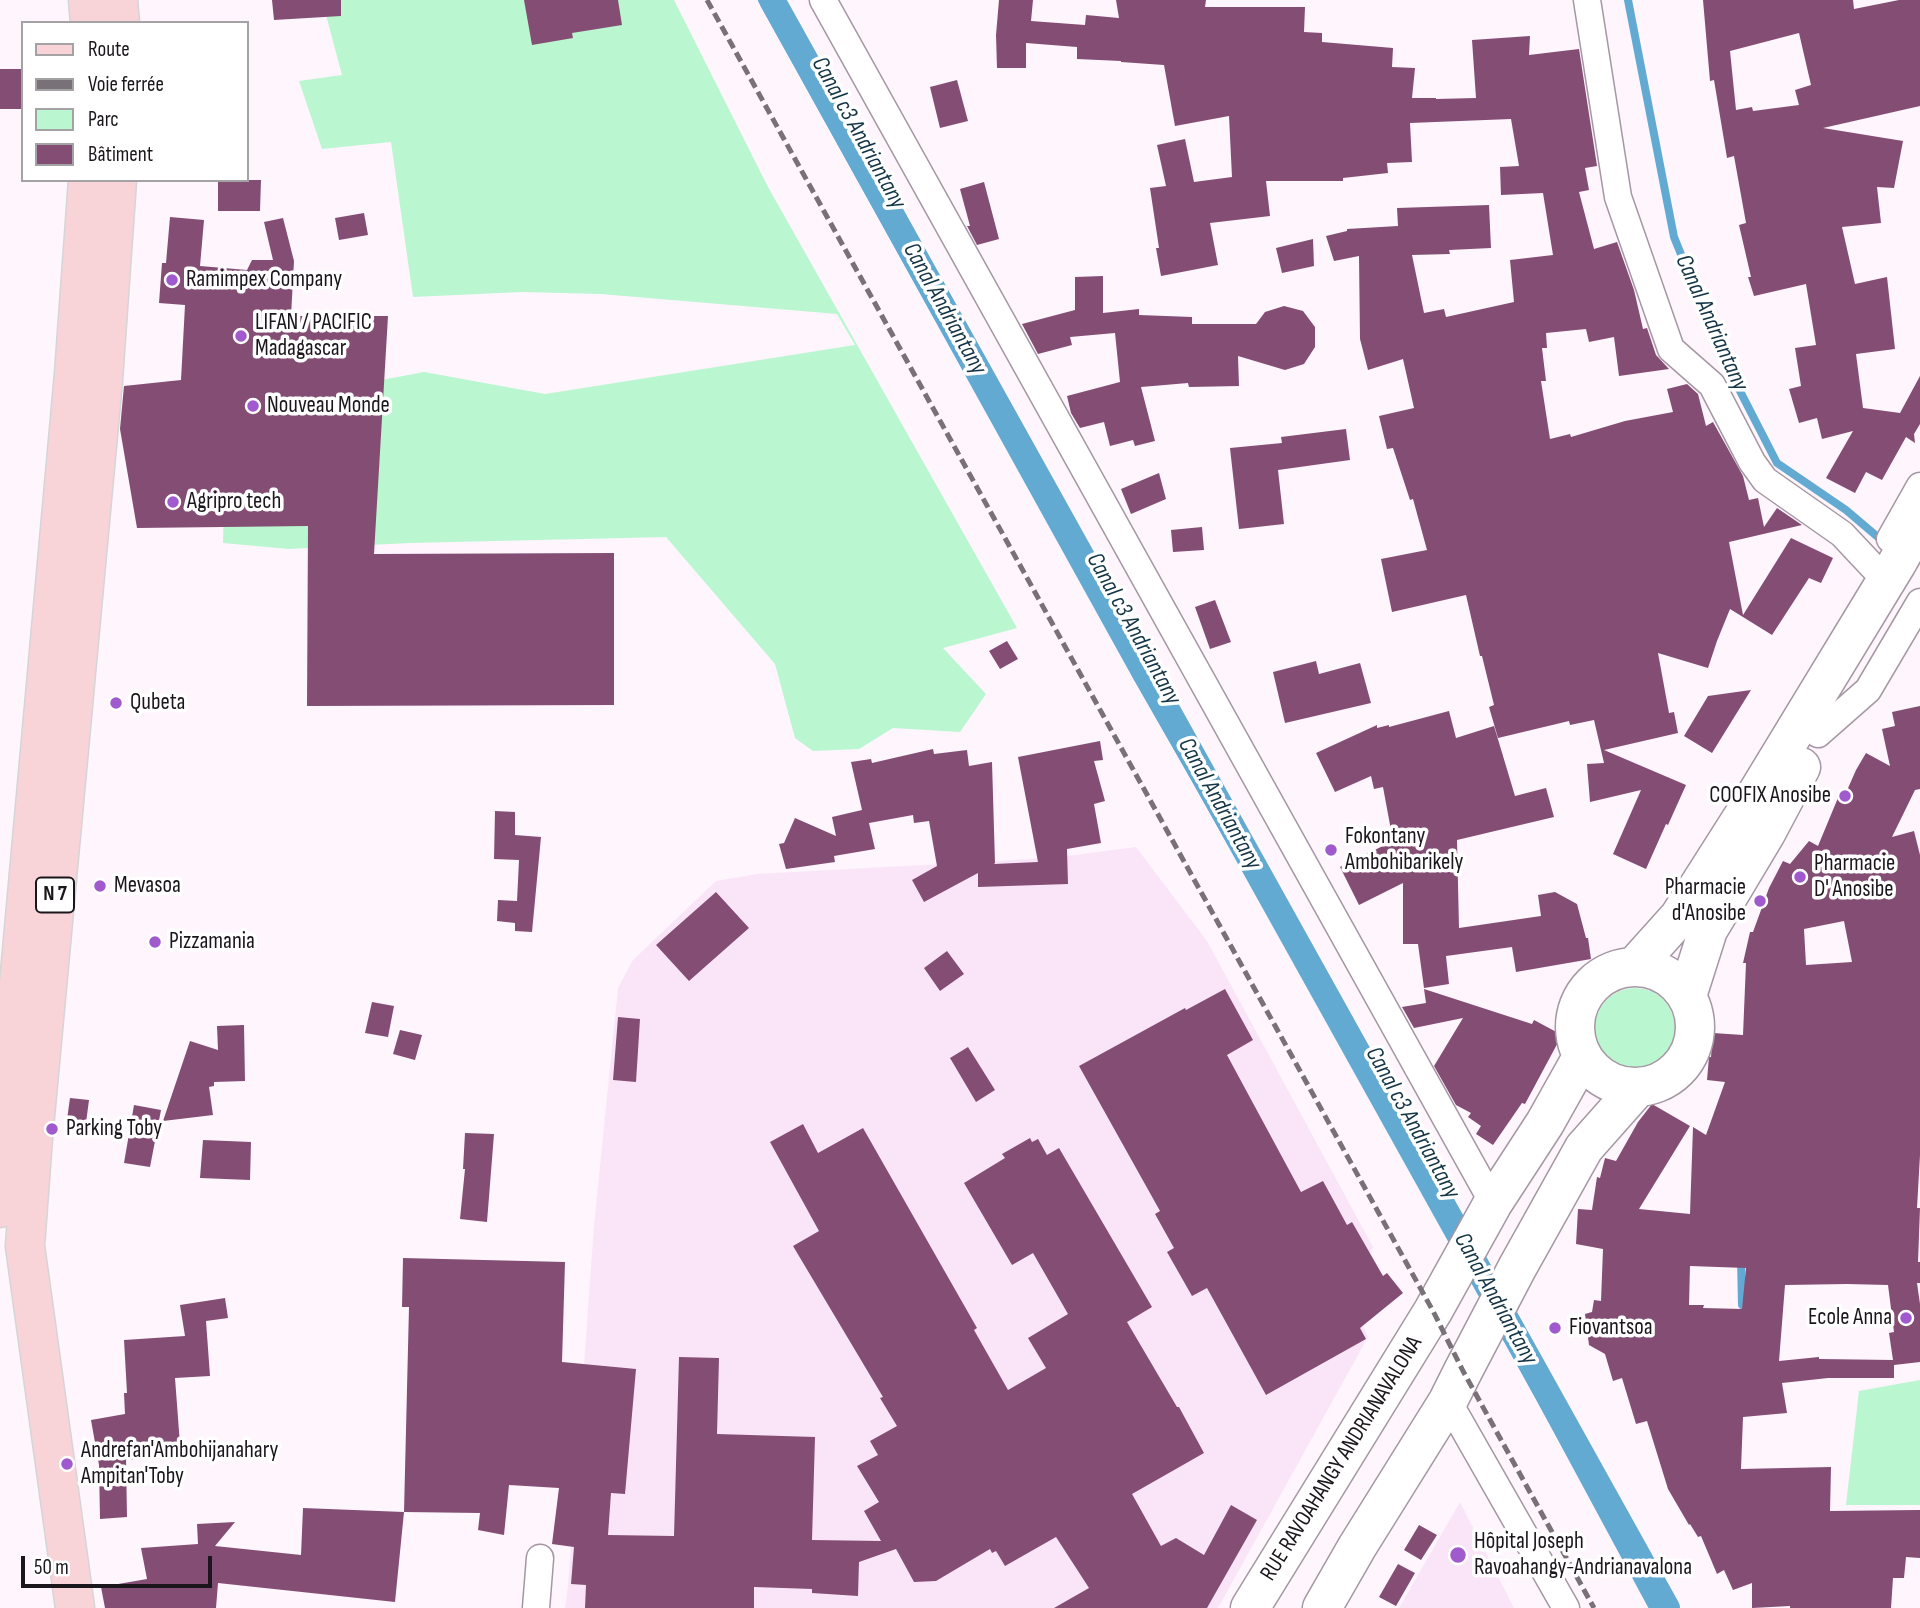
<!DOCTYPE html>
<meta charset="utf-8">
<style>
body{margin:0}
#map{position:relative;width:1920px;height:1608px;overflow:hidden;background:#fef5fd;font-family:"Sofia Sans Condensed",sans-serif}
canvas{display:block}
.legend{position:absolute;left:21px;top:21px;width:228px;height:161px;box-sizing:border-box;background:#fff;border:2px solid #a4a2a4;margin:0;padding:9px 12px;list-style:none;font-size:21px;color:#1b161b}
.legend li{display:flex;align-items:center;gap:14px;height:35px}
.legend b{width:35px;border:2px solid #a4a2a4}
.scale{position:absolute;left:21px;top:1556px;width:191px;height:32px;box-sizing:border-box;border:4px solid #1b161b;border-top:0;padding-left:9px;font-size:21px;line-height:24px;white-space:nowrap;color:#1b161b;-webkit-text-stroke:5px #fff;paint-order:stroke}
</style>
<div id="map">
<canvas width="1920" height="1608"></canvas>
<ul class="legend">
<li><b style="height:9px;background:#f8d4d9"></b>Route</li>
<li><b style="height:9px;background:#787177"></b>Voie ferrée</li>
<li><b style="height:19px;background:#baf6d0"></b>Parc</li>
<li><b style="height:19px;background:#844d74"></b>Bâtiment</li>
</ul>
<div class="scale">50 m</div>
</div>
<script>
const g = document.querySelector('canvas').getContext('2d');
g.lineJoin = 'round';
function fillPath(path, color) { g.fillStyle = color; g.fill(path, 'evenodd'); }
function trace(path, color, width, dash) { g.strokeStyle = color; g.lineWidth = width; g.lineCap = dash ? 'butt' : 'round'; g.setLineDash(dash || []); g.stroke(path); }
function drawText(font, color, halo, rows, align = 'center') {
  g.font = font + ' "Sofia Sans Condensed",sans-serif'; g.lineWidth = 7; g.setLineDash([]); g.textBaseline = 'middle'; g.strokeStyle = halo; g.fillStyle = color; for (const [text, x, y, turn = 0] of rows) {
    g.save(); g.translate(x, y); g.rotate((+turn || 0) * Math.PI / 180); g.textAlign = isNaN(turn) ? turn : align; if (halo) g.strokeText(text, 0, 0); g.fillText(text, 0, 0); g.restore();
  }
}
const built = new Path2D(`
 M1136 847 1207 941 1373 1247 1349 1296 1368 1337 1218 1608H565L568 1586 594 1226 618 988 633 960 716 881 757 874 1052 858Z
 M1460 1502 1514 1608H1399Z`);
const green = new Path2D(`
 M322 0H674L768 187 1017 628 943 648 986 694 960 732 893 728 859 749 813 751 795 738 775 664 666 537 410 543 289 549 223 543 225 453 307 394 424 372 545 394 855 345 837 314 601 294 522 292 413 297 391 142 322 149 299 81 342 75Z
 M1595 1028a40 40 0 1 1 80 0a40 40 0 1 1-80 0Z
 M1920 1380V1505H1846L1859 1391Z`);
const stream = new Path2D(`
 M762 0 1138 679 1374 1092 1457 1245
 M1628 0 1674 237 1723 358 1777 463 1846 510 1886 544
 M1741 1259 1742 1305 1748 1310V1313
 M1470 1269 1487 1301
 M1500 1324 1653 1608`);
const canal = new Path2D(`
 M772 0 1667 1608`);
const building = new Path2D(`
 M272 0H341V16L274 20Z
 M524 0H618L622 25 572 33 573 38 532 45Z
 M999 0H1033L1031 21 1085 25 1086 15 1119 18 1116 0H1206L1205 7H1305L1304 32 1322 33V42L1393 48 1392 67 1415 68 1412 98H1436V99L1476 98 1472 40 1530 36 1529 55 1579 49 1597 166 1585 168 1589 190 1579 192 1594 249 1617 242 1634 290 1643 329 1647 328 1656 355 1669 369 1619 376 1614 337 1589 342 1586 329 1546 333 1547 348H1542L1546 381H1541L1550 439 1570 434 1571 437 1625 421 1673 412 1667 389 1687 384 1698 394 1706 426 1713 422 1743 476 1749 500 1758 498 1764 527 1777 508 1802 525 1729 542 1743 615 1791 538 1833 558 1821 583 1809 578 1772 635 1730 609 1717 641 1708 668 1658 653 1669 713 1674 712 1678 733 1604 750 1686 785 1668 825 1666 824 1646 869 1613 854 1641 790 1590 802 1587 764 1604 763 1594 720 1570 725 1569 721 1498 738 1489 707 1494 705 1482 656H1480L1466 595 1392 612 1381 559 1427 550 1413 499 1410 500 1393 448 1387 449 1379 416 1414 408 1403 359 1368 370 1360 339 1359 256 1334 261 1326 236 1347 231V229L1398 226 1397 208 1489 205 1491 248 1449 250 1450 254 1412 255 1424 313 1444 309 1446 317 1514 302 1510 260 1553 255 1543 193 1501 195 1500 167 1519 166 1511 119 1410 123 1412 162 1387 163 1388 173 1343 178V181H1266L1270 216 1210 223 1218 265 1161 276 1156 248H1159L1150 188 1166 186 1157 145 1185 139 1194 182 1232 177 1229 116 1175 126 1164 65 1121 62V61L1077 59V47L1026 43V68H997L996 35Z
 M1703 0H1853L1854 9 1899 0H1920V106L1823 128 1903 141 1894 188 1877 187 1881 223 1842 227 1855 284 1887 277 1895 349 1856 354 1863 408 1900 413 1920 376V424L1914 434 1915 443 1906 437 1882 480 1866 472 1855 493 1826 478 1853 431 1822 439 1817 418 1799 423 1789 389 1801 386 1795 348 1816 345 1806 284 1754 296 1748 277H1751L1739 225 1746 223 1734 156 1727 158 1714 80 1710 81ZM1799 33 1811 85 1795 90 1799 105 1753 111 1752 107 1736 110 1730 51Z
 M0 69H23V109H0Z
 M957 80 968 121 940 128 930 87Z
 M218 180H261L260 211H218Z
 M984 182 999 239 977 245 967 226H970L960 189Z
 M364 213 368 235 339 240 335 218Z
 M170 217 204 220 200 266 247 270 252 260H273L264 222 283 218 294 261 291 316H388L374 554 614 553V705L307 706 308 526 137 528 120 429 124 386 181 380 185 305 159 303 162 263H166Z
 M1313 239 1314 266 1282 273 1276 248Z
 M1103 276V313L1139 309V315L1192 317V324H1256L1265 312 1284 306 1303 311 1315 327V347L1304 364 1285 370 1238 356 1239 386 1189 387 1188 383 1141 387 1155 441 1135 446 1133 440 1110 446 1104 422 1080 428 1071 413 1067 396 1120 382 1115 333 1070 337 1072 345 1038 354 1022 324 1075 310V277Z
 M1346 429 1350 460 1278 470 1284 524 1239 529 1230 448 1282 443 1281 437Z
 M1159 473 1166 499 1131 514 1121 489Z
 M1202 527 1204 550 1173 552 1171 530Z
 M1215 600 1231 642 1210 649 1195 607Z
 M1007 641 1018 659 1000 669 989 651Z
 M1316 661 1319 674 1360 663 1371 703 1285 723 1273 672Z
 M1751 690 1712 753 1684 736 1708 696Z
 M1920 706V789L1915 790 1892 837 1914 831 1920 855V1155L1917 1208H1920L1918 1262H1920V1283H1917L1920 1304V1362L1894 1365V1378H1828L1782 1383 1787 1413 1743 1417 1741 1469 1831 1467 1830 1511 1920 1510V1558L1906 1557 1904 1578H1893L1891 1608H1790V1606L1752 1608V1583L1733 1590 1724 1570 1717 1574 1701 1536 1698 1537 1690 1524 1689 1525 1668 1489 1647 1421 1636 1424 1622 1378 1613 1381 1605 1354 1589 1345 1585 1314 1592 1312 1594 1300 1601 1301 1603 1249 1576 1244 1578 1209 1592 1210 1597 1177 1600 1178 1605 1158 1616 1161 1638 1122 1652 1104 1690 1126 1639 1209 1690 1214 1693 1127 1706 1135 1725 1082 1707 1080 1709 1057H1711L1713 1033 1743 1035 1746 963H1743L1750 932H1753L1769 888 1783 861 1790 864 1809 841 1818 846 1840 793 1845 795 1856 770 1866 753 1890 766 1882 729 1895 726 1892 712ZM1844 921 1852 962 1806 965 1804 929ZM1690 1266 1746 1268 1742 1309 1703 1308 1704 1305H1689ZM1847 1284 1888 1285 1894 1332 1889 1333 1893 1360 1819 1359V1357L1779 1361 1785 1285Z
 M1449 711 1456 738 1494 726 1515 796 1546 788 1554 817 1457 840 1459 928 1541 916 1538 895 1555 892 1577 904 1586 938H1588L1591 959 1516 972 1512 947 1446 956 1449 984 1424 988 1418 944H1403V883L1359 905 1340 867 1393 841 1383 787 1374 789 1371 776 1335 792 1316 753 1377 725V728L1389 725V727Z
 M1100 741 1103 760 1094 761 1105 801 1094 804 1101 843 1067 849 1068 884 978 887V873L924 902 912 880 937 866 929 821 914 823 913 815 869 823 875 849 834 856 835 862 786 869 779 844 784 843 795 818 836 836 832 817 862 810 851 762 871 759 872 763 933 749 934 754 967 750 969 766 992 762 995 863 994 864 1038 862 1018 757Z
 M495 811 515 812V835L541 837 532 932 515 931V923L497 921 498 900 517 901 519 860 494 859Z
 M716 892 749 928 689 981 656 945Z
 M947 951 964 974 940 991 924 968Z
 M1225 989 1253 1040 1227 1055 1301 1192 1323 1181 1347 1225 1352 1222 1383 1276 1387 1273 1403 1293 1360 1328 1366 1339 1266 1395 1207 1288 1192 1296 1167 1252 1174 1248 1155 1214 1160 1211 1079 1066 1185 1008 1186 1010Z
 M1424 989 1532 1024 1534 1020 1562 1035 1525 1104 1522 1103 1493 1145 1476 1134 1481 1126 1468 1117 1471 1113 1456 1105 1434 1066 1463 1018 1414 1028 1402 1007 1426 1003Z
 M372 1002 394 1006 388 1037 365 1033Z
 M618 1017 640 1019 636 1082 613 1080Z
 M244 1025 245 1081 214 1082V1086L209 1087 213 1115 163 1121 190 1041 218 1050 217 1026Z
 M400 1030 422 1035 415 1060 393 1054Z
 M968 1047 995 1090 976 1102 950 1058Z
 M70 1098 89 1100 84 1138 66 1127Z
 M134 1105 161 1110 150 1167 124 1163Z
 M803 1124 818 1153 863 1128 977 1328 974 1330 1008 1390 1046 1368 1028 1338 1068 1314 1033 1253 1012 1265 964 1183 1005 1158 1002 1154 1030 1138 1032 1142 1038 1139 1047 1155 1059 1148 1152 1307 1127 1322 1177 1407H1179L1204 1453 1132 1494 1161 1546 1176 1538 1204 1555 1231 1505 1257 1520 1207 1608H1054L1089 1588 1056 1537 1005 1566 996 1551 992 1553 990 1549 936 1581 914 1582 896 1549 859 1562 858 1596 812 1593V1589L754 1587V1608H585L586 1585 571 1584 574 1547 552 1544 559 1488 509 1485 504 1535 478 1530 480 1513 404 1512 409 1307H402L403 1258 565 1262 562 1362 636 1369 625 1494 611 1493 608 1535 674 1536 679 1357 719 1358 717 1434 815 1437 812 1540 881 1541 864 1511 879 1502 857 1466 878 1455 870 1441 897 1426 880 1398 883 1397 793 1246 819 1231 770 1142Z
 M465 1133 494 1134 487 1222 460 1219 465 1169H463Z
 M203 1140 251 1142 250 1180 200 1178Z
 M225 1298 228 1318 206 1321 210 1376 175 1378 181 1458 126 1460 127 1517 100 1519 99 1465 91 1420 125 1414 124 1393H127L124 1340 185 1336 180 1305Z
 M303 1508 404 1512 395 1602 218 1583 216 1608H105L101 1587 147 1579 141 1548 198 1544 197 1524 235 1522 215 1546 301 1555Z
 M1419 1525 1437 1535 1421 1560 1404 1550Z
 M1398 1564 1415 1573 1396 1606 1379 1597Z`);
const minor = new Path2D(`
 M823 0 1493 1203
 M1587 0 1618 197 1671 349 1712 385 1752 462 1765 480 1842 534 1874 568
 M1890 539 1920 486
 M1818 734 1868 690 1920 602
 M1448 1401 1566 1608
 M536 1608 540 1558`);
const secondary = new Path2D(`
 M1635 966 1679 917 1742 818 1897 563 1920 522
 M1575 1027a60 60 0 1 1 120 0a60 60 0 1 1-120 0Z
 M1687 996 1708 930 1766 833 1801 767
 M1250 1608 1433 1311 1493 1203 1545 1123 1582 1057
 M1322 1608 1357 1547 1448 1401 1463 1371 1517 1268 1584 1148 1638 1087`);
const primary = new Path2D(`
 M88 0 90 23
 M118 0 120 23
 M0 1208 2 1173 74 374 88 180
 M75 1608 25 1246 33 1138 103 380 117 180`);
const rail = new Path2D(`
 M707 0 1433 1311 1463 1371 1594 1608`);
const markers = [
 [172,280,7,"#a05ace"],
 [241,336,7,"#a05ace"],
 [253,406,7,"#a05ace"],
 [173,502,7,"#a05ace"],
 [116,703,7,"#a05ace"],
 [1845,796,7,"#a05ace"],
 [1331,850,7,"#a05ace"],
 [1800,877,7,"#a05ace"],
 [100,886,7,"#a05ace"],
 [1760,901,7,"#a05ace"],
 [155,942,7,"#a05ace"],
 [52,1129,7,"#a05ace"],
 [1906,1318,7,"#a05ace"],
 [1555,1328,7,"#a05ace"],
 [67,1464,7,"#a05ace"],
 [1458,1555,9,"#a05ace"]
];
const shields = [
 [55,895,38]
];
const shieldNames = [
 ["N 7",55,895]
];
const poiNames = [
 ["Ramimpex Company",186,280],
 ["LIFAN / PACIFIC",255,323],
 ["Madagascar",255,349],
 ["Nouveau Monde",267,406],
 ["Agripro tech",187,502],
 ["Qubeta",130,703],
 ["COOFIX Anosibe",1831,796,"right"],
 ["Fokontany",1345,837],
 ["Ambohibarikely",1345,863],
 ["Pharmacie",1814,864],
 ["D' Anosibe",1814,890],
 ["Mevasoa",114,886],
 ["Pharmacie",1746,888,"right"],
 ["d'Anosibe",1746,914,"right"],
 ["Pizzamania",169,942],
 ["Parking Toby",66,1129],
 ["Ecole Anna",1892,1318,"right"],
 ["Fiovantsoa",1569,1328],
 ["Andrefan'Ambohijanahary",81,1451],
 ["Ampitan'Toby",81,1477],
 ["Hôpital Joseph",1474,1542],
 ["Ravoahangy-Andrianavalona",1474,1568]
];
const streetNames = [
 ["RUE RAVOAHANGY ANDRIANAVALONA",1342,1459,-58]
];
const waterNames = [
 ["Canal c3 Andriantany",858,133,61],
 ["Canal Andriantany",944,309,61],
 ["Canal Andriantany",1711,323,66],
 ["Canal c3 Andriantany",1133,629,61],
 ["Canal Andriantany",1219,804,61],
 ["Canal c3 Andriantany",1412,1123,61],
 ["Canal Andriantany",1495,1299,61]
];
fillPath(built, '#fae5f8');
fillPath(green, '#baf6d0');
trace(stream, '#63aad2', 8);
trace(canal, '#63aad2', 26);
fillPath(building, '#844d74');
trace(minor, '#a597a3', 29);
trace(secondary, '#a597a3', 41);
trace(primary, '#d6d5d6', 41);
trace(minor, '#fff', 26);
trace(secondary, '#fff', 38);
trace(primary, '#f8d4d9', 38);
trace(rail, '#787177', 5, [10, 5]);
for (const [x, y, r, color] of markers) { const dot = new Path2D(); dot.arc(x, y, r, 0, 2 * Math.PI); g.fillStyle = color; g.fill(dot); trace(dot, '#fff', 2.5); }
for (const [x, y, w] of shields) { const box = new Path2D(); box.roundRect(x - w / 2, y - 17.5, w, 35, 5); g.fillStyle = '#fff'; g.fill(box); trace(box, '#1b161b', 2); }
drawText('bold 21px', '#1b161b', null, shieldNames);
drawText('23px', '#1b161b', '#fff', poiNames, 'left');
drawText('23px', '#1b161b', '#fff', streetNames);
drawText('italic 24px', '#143546', '#fff', waterNames);
</script>
